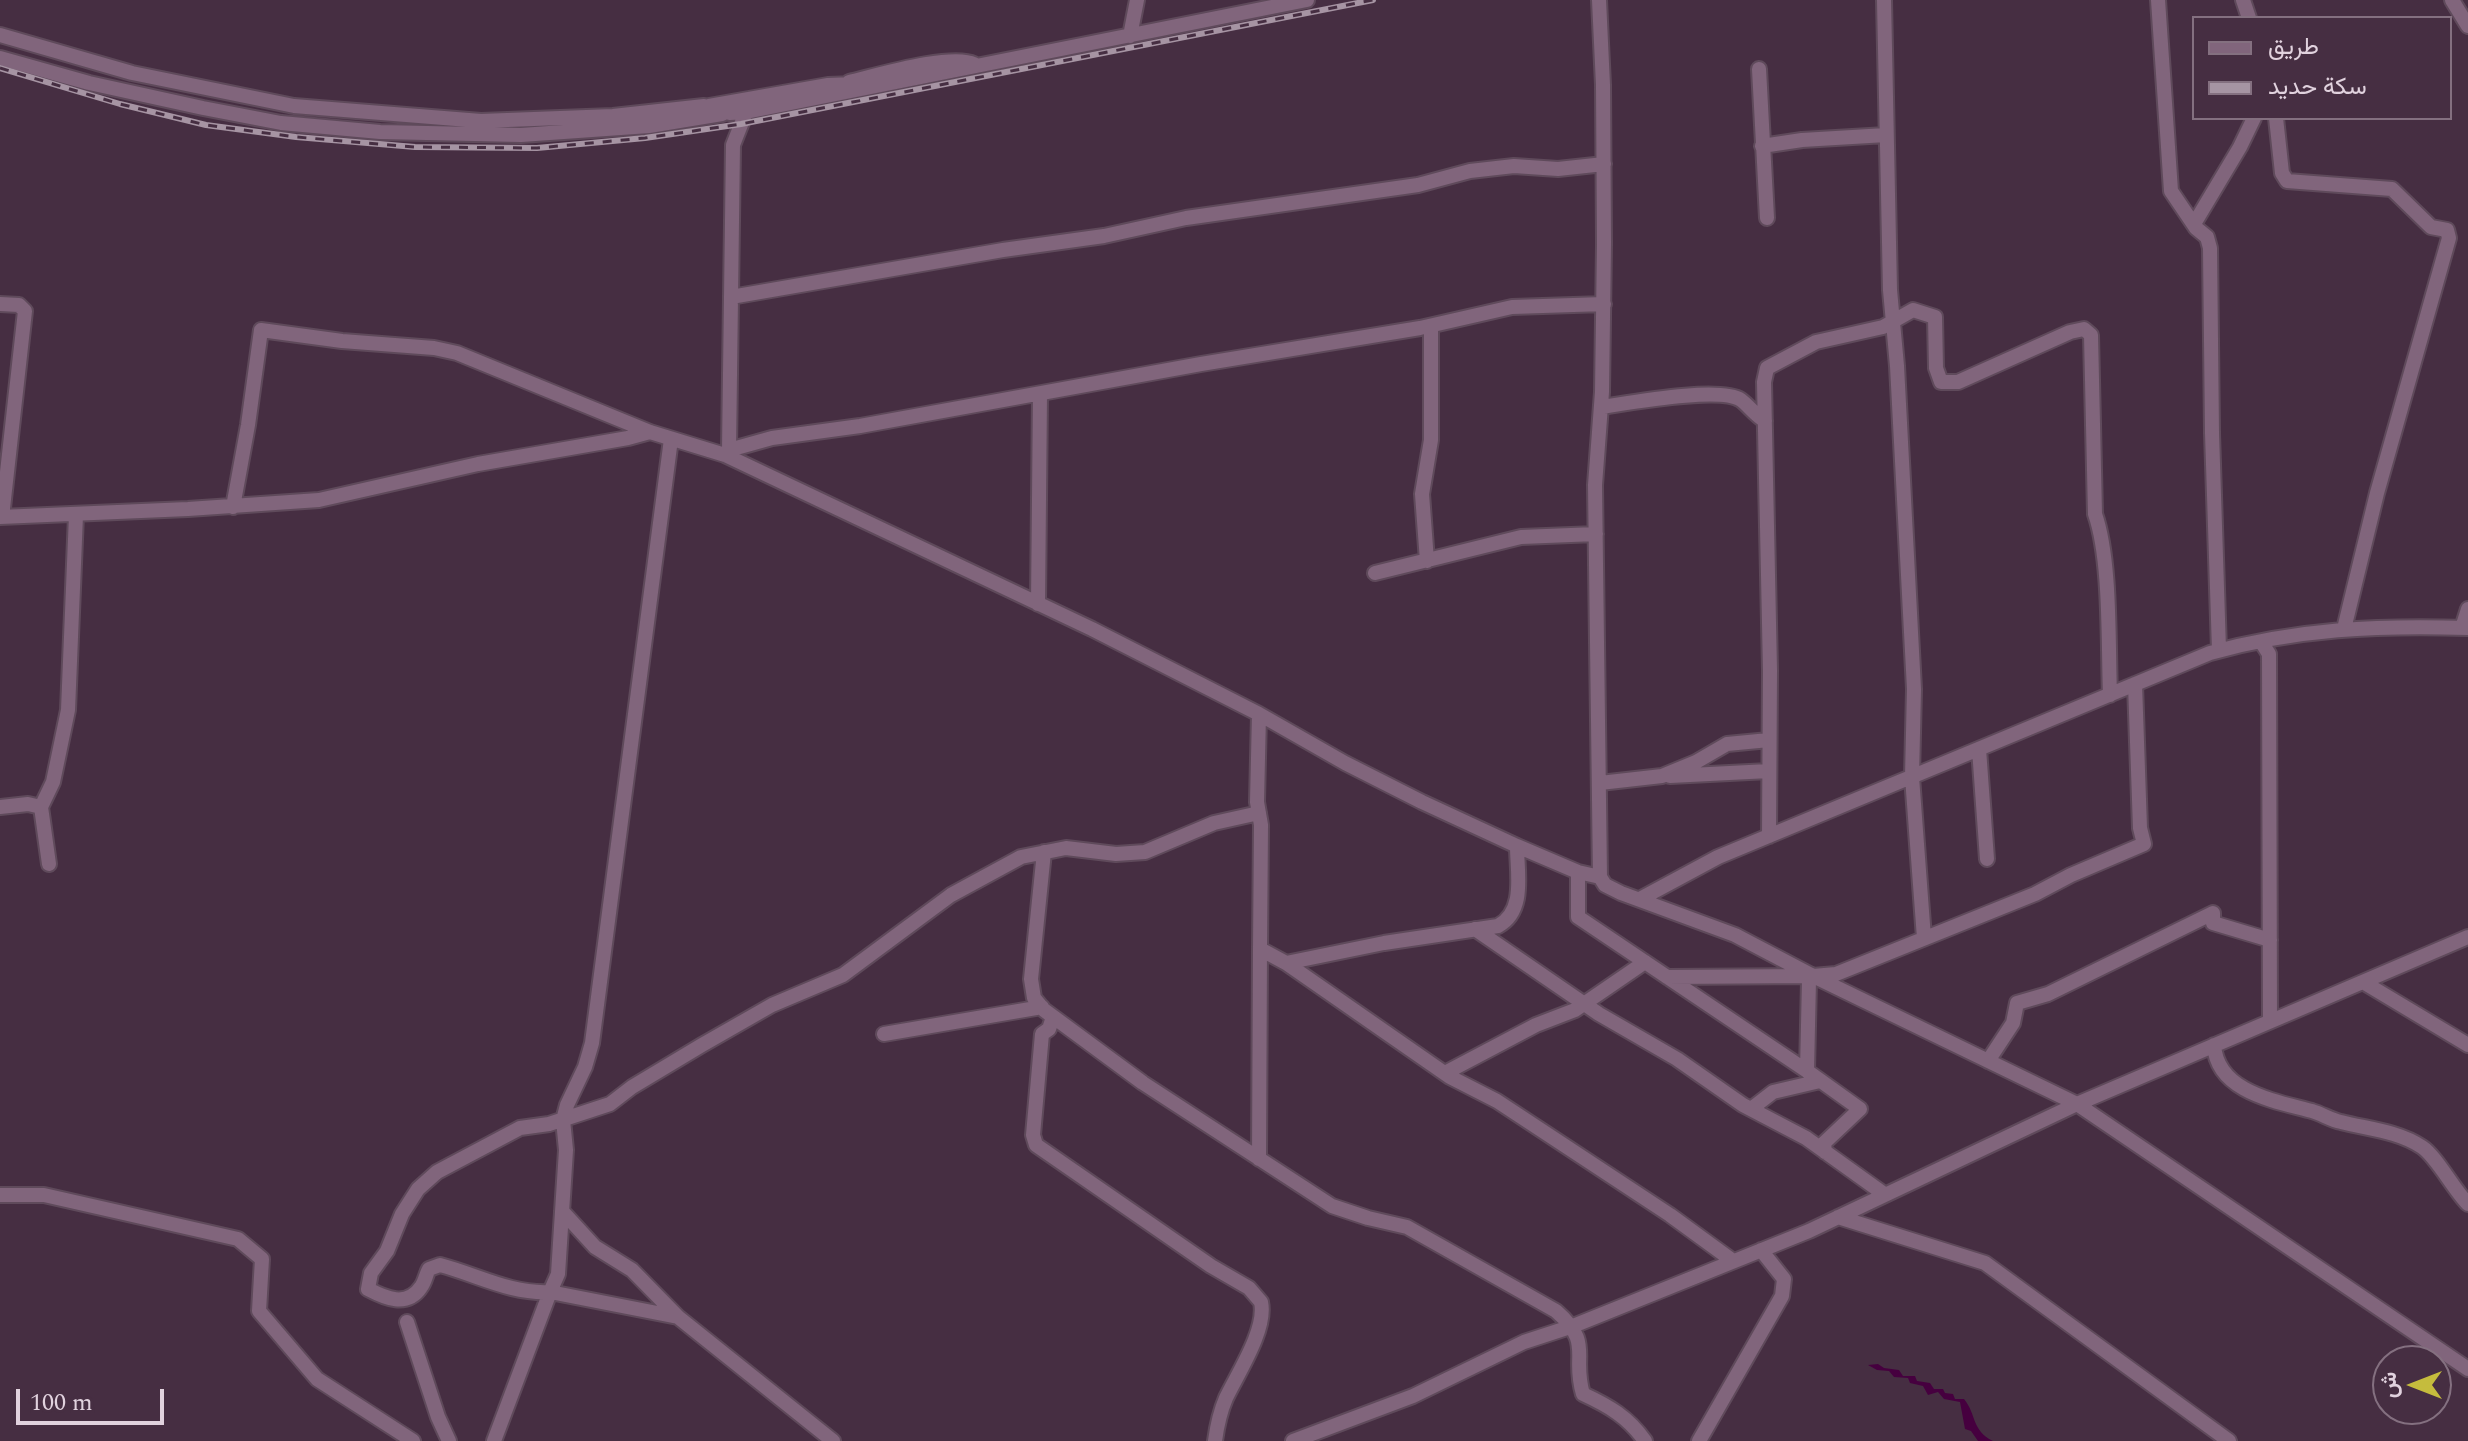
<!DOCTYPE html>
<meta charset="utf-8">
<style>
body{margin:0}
#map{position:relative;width:2468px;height:1441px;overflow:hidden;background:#462e42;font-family:Spectral,Vazirmatn,serif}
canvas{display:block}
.legend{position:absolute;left:2192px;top:16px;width:260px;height:104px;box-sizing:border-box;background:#462e42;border:2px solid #847080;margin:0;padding:10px 14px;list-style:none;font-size:24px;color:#e1d2de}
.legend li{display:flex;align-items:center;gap:16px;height:40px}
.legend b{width:40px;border:2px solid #847080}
.north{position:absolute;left:2372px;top:1345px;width:80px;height:80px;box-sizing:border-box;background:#462e42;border:2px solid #847080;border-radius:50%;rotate:270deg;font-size:22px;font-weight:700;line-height:32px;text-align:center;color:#e1d2de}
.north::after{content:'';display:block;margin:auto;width:28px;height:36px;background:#c5bc3d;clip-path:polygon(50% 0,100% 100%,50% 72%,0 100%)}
.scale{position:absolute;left:16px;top:1389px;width:148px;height:36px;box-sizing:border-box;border:4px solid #e1d2de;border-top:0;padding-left:10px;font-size:24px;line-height:28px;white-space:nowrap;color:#e1d2de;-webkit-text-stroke:6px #462e42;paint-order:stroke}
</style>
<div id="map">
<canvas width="2468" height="1441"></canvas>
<ul class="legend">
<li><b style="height:10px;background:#81657c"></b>طريق</li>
<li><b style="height:10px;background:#a694a3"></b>سكة حديد</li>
</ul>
<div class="north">ش</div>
<div class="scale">100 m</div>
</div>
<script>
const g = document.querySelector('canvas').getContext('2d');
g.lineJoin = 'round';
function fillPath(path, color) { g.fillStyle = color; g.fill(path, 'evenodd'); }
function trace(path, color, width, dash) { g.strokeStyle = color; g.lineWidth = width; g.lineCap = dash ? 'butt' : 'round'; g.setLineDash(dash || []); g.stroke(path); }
const water = new Path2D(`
 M1878 1364 1884 1368 1899 1370 1903 1376H1915L1917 1381 1930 1383 1934 1389H1943L1945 1393 1953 1394 1955 1399H1964C1977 1415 1971 1430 1993 1441H1978L1971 1431 1965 1429 1960 1402 1944 1399 1938 1392 1928 1395 1923 1386 1910 1383 1908 1378 1894 1377 1889 1371 1877 1370 1868 1365Z`);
const minor = new Path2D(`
 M1599 0 1603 85 1604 244 1602 392 1595 485 1600 877
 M1884 0 1890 290 1897 366 1914 689 1912 777 1924 938
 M2158 0 2171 191 2196 228 2207 237 2210 248 2212 433 2219 650
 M2243 0 2249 18
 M2452 0 2468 26
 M0 35 132 73 294 106 481 121 613 116 704 106 730 113 746 112 733 145 729 450 725 455
 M1130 36 1137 0
 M0 58 89 83 203 108 281 123 380 132 521 135 649 126 722 114
 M1759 69 1767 218
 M849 82C875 76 951 53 974 64
 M709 106 828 85 854 84
 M746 112 1307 0
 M2276 118 2282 173 2287 181 2392 189 2431 227 2447 230 2449 238 2377 493 2344 629
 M1762 146 1802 140 1886 135
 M2194 224 2240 147 2254 118
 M731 297 1003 250 1104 236 1186 218 1418 185 1470 171 1514 166 1558 169 1604 164
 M0 304 19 305 25 311 2 517
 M1601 407C1629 403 1720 386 1741 400 1749 406 1755 415 1765 421
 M671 439 592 1043 585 1067 567 1105 563 1120 566 1150 558 1274 550 1292C510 1294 478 1275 440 1265L429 1269C426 1274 425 1282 421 1287 407 1308 385 1298 368 1289L371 1273 387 1251 402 1214 418 1189 437 1172 520 1128 549 1124 610 1104 632 1087 702 1045 772 1005 843 975 951 895 1021 857 1066 848 1116 854 1145 852 1214 823 1259 813
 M729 450 772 438 860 426 1201 364 1420 328 1512 307 1604 304
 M233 507 248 425 261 330 342 341 434 348 457 353 650 432 725 455 1092 629 1259 714 1345 763 1422 802 1517 846 1578 872 1600 877 1605 885 1621 893 1735 935 1813 976 2077 1104 2468 1369
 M0 517 188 509 319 500 478 464 628 438 650 432
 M1427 561 1422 494 1431 440V326
 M1375 573 1521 537 1596 534
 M1038 604 1040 394
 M2462 628 2468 609
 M2262 643 2269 654 2270 1021
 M1259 714 1257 802 1261 825 1260 949 1286 963 1384 943 1498 926C1526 911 1517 873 1517 846
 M1979 749 1987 859
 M1670 776 1769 771
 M1600 783 1662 776 1696 762 1727 744 1769 740
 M0 807 28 804 41 807
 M1769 836 1770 671 1764 382 1767 368 1816 342 1883 327 1913 310 1935 317 1936 368 1941 382H1958L2070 332 2084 329 2091 335 2095 514C2111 560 2108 644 2110 695
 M1044 852 1031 979 1034 998 1044 1010 1143 1083 1332 1206 1368 1218 1407 1227 1556 1311C1594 1344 1571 1355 1583 1394 1609 1406 1628 1417 1645 1441
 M49 864 41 807 53 782 68 710 76 515
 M1578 872V917L1807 1071
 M1640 899 1718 857 2210 653C2296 629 2378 625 2468 628
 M1475 929 1599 1014 1677 1059 1743 1105 1806 1138 1884 1194
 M1286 963 1450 1077 1497 1101 1670 1215 1733 1261
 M1667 977 1811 976
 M2363 982 2468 1045
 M1053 1017 1049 1029 1042 1034 1033 1135 1036 1145 1211 1266 1249 1288 1261 1302C1267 1329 1238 1373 1226 1398 1220 1412 1217 1426 1215 1441
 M884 1034 1042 1007
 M2214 1045C2217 1092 2275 1101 2312 1111 2322 1114 2331 1120 2341 1122 2368 1129 2398 1131 2422 1147 2436 1156 2454 1190 2468 1204
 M1988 1061 2013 1023 2017 1003 2048 994 2213 913V923L2270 940
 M1445 1073 1536 1025 1575 1010 1645 962
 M1751 1109 1773 1092 1820 1081
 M1825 1152 1824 1143 1860 1109 1807 1071 1809 980 1813 976 1836 974 2035 894 2071 875 2144 844 2140 828 2135 684
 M1259 1159 1260 949
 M0 1195H44L238 1239 262 1259 259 1311 317 1379 413 1441
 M562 1211 595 1247 632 1270 678 1317
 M1838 1217 1985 1263 2229 1441
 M407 1322 438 1417 449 1441
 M494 1441 550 1292 678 1317 833 1441
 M1293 1441 1413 1396 1524 1342 1573 1326 1809 1231 2077 1104 2468 937
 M1699 1441 1782 1296 1784 1279 1761 1250`);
const rail = new Path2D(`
 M0 68 120 104 206 125 296 137 415 147 537 148 645 138 741 124 1373 0`);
fillPath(water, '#46003f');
trace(minor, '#5f4a5b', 18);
trace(minor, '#81657c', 14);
trace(rail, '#a694a3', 6);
trace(rail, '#462e42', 3, [9]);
</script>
